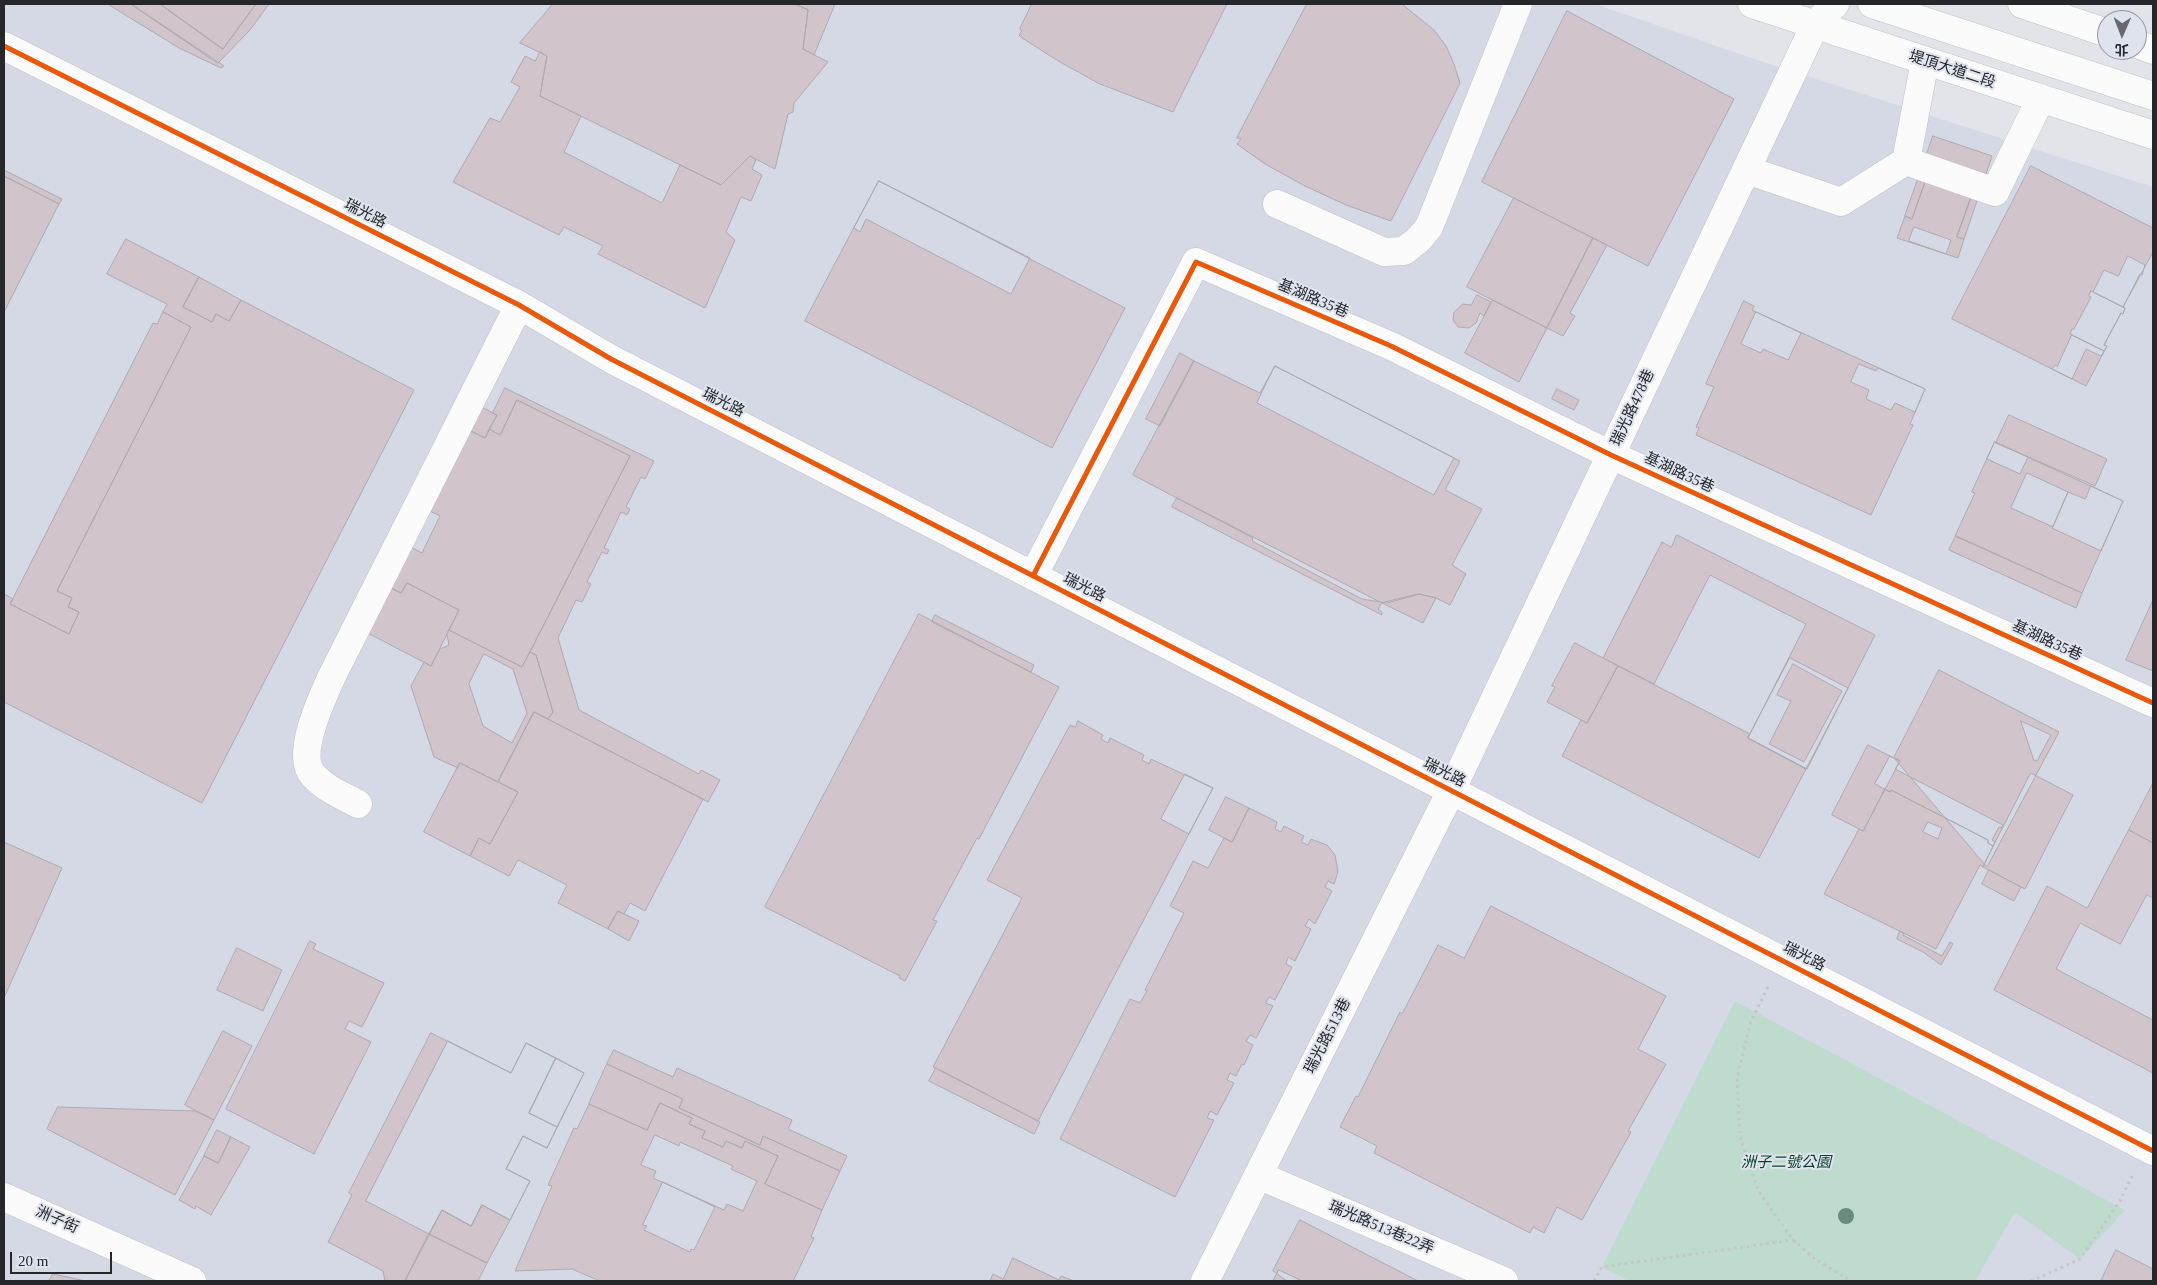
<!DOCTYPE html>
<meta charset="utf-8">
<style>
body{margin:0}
#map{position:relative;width:2157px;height:1285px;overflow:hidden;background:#e2e4ea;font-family:"Times New Roman","Noto Sans TC",serif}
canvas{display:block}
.frame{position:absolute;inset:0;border:5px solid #25272b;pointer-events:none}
.north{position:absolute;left:2097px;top:10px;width:50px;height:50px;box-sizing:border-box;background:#dfe3ee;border:1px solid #9598a0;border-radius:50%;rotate:181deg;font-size:14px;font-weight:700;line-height:20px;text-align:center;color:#25272b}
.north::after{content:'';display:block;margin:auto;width:18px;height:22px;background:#67696e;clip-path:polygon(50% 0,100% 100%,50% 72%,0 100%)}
.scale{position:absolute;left:10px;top:1252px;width:102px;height:22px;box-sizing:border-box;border:2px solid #25272b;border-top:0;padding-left:6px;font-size:15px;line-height:18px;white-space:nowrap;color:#25272b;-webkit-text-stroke:4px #dfe3ee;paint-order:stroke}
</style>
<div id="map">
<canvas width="2157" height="1285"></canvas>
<div class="frame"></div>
<div class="north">北</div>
<div class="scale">20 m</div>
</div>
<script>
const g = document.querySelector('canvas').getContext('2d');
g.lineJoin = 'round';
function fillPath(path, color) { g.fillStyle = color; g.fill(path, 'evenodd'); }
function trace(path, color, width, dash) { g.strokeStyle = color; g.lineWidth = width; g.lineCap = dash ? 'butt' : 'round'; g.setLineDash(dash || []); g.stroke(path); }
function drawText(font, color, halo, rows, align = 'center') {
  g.font = font + ' "Times New Roman","Noto Sans TC",serif'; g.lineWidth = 4; g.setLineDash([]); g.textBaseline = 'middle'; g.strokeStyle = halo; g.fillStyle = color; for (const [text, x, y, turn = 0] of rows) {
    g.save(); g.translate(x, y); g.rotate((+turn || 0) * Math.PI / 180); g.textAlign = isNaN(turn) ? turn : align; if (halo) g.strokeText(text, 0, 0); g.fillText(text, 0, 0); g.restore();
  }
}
const built = new Path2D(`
 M4 4H1595L1763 62 2153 187V1281H4Z`);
const green = new Path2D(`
 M1735 1001 2125 1210 2080 1259 2015 1212 1975 1281H1629L1602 1267Z`);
const building = new Path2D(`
 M108 4H131L224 66 221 68 179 48Z
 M131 4H160L223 49 256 4H269L250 30 218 63Z
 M160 4H256L223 49Z
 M553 4H795L808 10 803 49 828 62 794 103 793 112 788 114 775 169 750 156 721 185 540 96 547 56 520 43Z
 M795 4H835L814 55 803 49 808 10Z
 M1032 4H1227L1173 112 1100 84 1060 62 1022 38 1019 35 1022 30 1020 29Z
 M1307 4H1399L1403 5 1434 30 1446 46 1454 64 1460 83 1391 221 1346 205 1305 186 1265 164 1237 144 1241 139 1237 138Z
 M1567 11 1734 99 1648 266 1482 182Z
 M540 52 547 56 540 96 581 116 564 152 662 203 680 165 721 185 750 156 756 160 752 169 762 175 751 201 741 197 726 232 735 240 705 308 598 254 603 246 564 227 559 235 453 182 490 118 500 122 520 87 511 82 525 56 535 61Z
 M1933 136 1992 156 1986 174 1980 172 1957 237 1964 239 1958 258 1897 238 1905 216 1912 219 1934 156 1927 154Z
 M1927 154 1934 156 1912 219 1905 216Z
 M2031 166 2153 228V252L2123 307 2125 308 2123 314 2121 313 2104 345 2107 346 2086 386 1952 319Z
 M4 170 62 199 59 204 4 176Z
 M1980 172 1986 174 1964 239 1957 237Z
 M4 176 59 204 4 312Z
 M879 181 1030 258 1011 294 866 219 860 232 854 228Z
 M879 181 1125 308 1052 448 805 321Z
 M1514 198 1593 238 1547 328 1467 287Z
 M1914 227 1951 240 1946 254 1909 241Z
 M1593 238 1607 245 1570 313 1575 316 1563 336 1547 328Z
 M126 239 199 277 183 307 212 322 216 314 229 321 241 300 414 390 202 803 4 702V594L13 599 10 604 69 634 79 612 68 607 72 598 57 591 191 327 163 312 167 304 107 274Z
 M2128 256 2145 265 2142 275 2140 274 2123 307 2093 292 2104 270 2118 276Z
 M199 277 241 300 229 321 216 314 212 322 183 307Z
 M2091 291 2125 308 2123 314 2121 313 2104 345 2107 346 2104 351 2070 334 2072 329H2074L2091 297 2089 296Z
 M1477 295 1491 302 1484 316 1480 313 1476 323 1469 328 1458 327 1453 320 1454 312 1463 304 1471 305Z
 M1493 300 1547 328 1519 382 1465 353Z
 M1744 301 1754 306 1752 310 1756 312 1925 389 1910 424 1913 425 1871 515 1696 435 1699 428 1696 427 1714 387 1706 384Z
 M163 312 191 327 57 591 72 598 68 607 79 612 69 634 10 604 153 323 157 324Z
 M1756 312 1801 333 1788 360 1763 349 1761 353 1741 344Z
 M2072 335 2104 351 2101 356 2086 349 2072 379 2052 369 2055 365 2057 366Z
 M1180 353 1194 361 1160 426 1146 419Z
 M1194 361 1260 393 1275 366 1460 461 1445 490 1482 509 1452 565 1466 574 1450 605 1436 598 1419 594 1387 603 1362 599 1252 541 1253 538 1133 475Z
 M1859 364 1876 371 1878 368 1925 389 1915 412 1895 403 1891 410 1866 399 1869 390 1851 382Z
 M1275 366 1454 458 1434 495 1257 403Z
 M505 388 654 461 645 479 641 477 626 507 630 509 627 515 621 512 604 548 609 550 607 554 602 552 587 582 591 584 582 602 576 600 558 638 579 710 699 774 701 770 720 780 708 802 548 719 553 712 536 655 530 652 630 456 517 400 500 435 489 429 497 415 493 413Z
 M1557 389 1579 400 1574 410 1552 399Z
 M517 400 630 456 522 667 449 630 459 610 407 583 401 593 385 585 405 544 422 553 440 516 424 508 465 428 485 438 489 429 500 435Z
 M478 405 497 415 485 438 465 428Z
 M2009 415 2107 459 2095 486 1996 443Z
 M1995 442 2028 457 2020 474 1987 459Z
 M1995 442 2123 501 2082 593 1955 536 1975 493 1972 492Z
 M2027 473 2068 492 2053 527 2011 508Z
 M2091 486 2123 501 2101 551 2052 528 2068 492 2085 499Z
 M1177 498 1382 603 1378 609 1382 612V615L1172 507Z
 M1677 535 1875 635 1807 769 1748 738 1806 624 1710 575 1654 684 1603 658 1662 542 1671 547Z
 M1956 536 2082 593 2076 608 1949 550Z
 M407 583 459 610 431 666 362 630 385 585 401 593Z
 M1419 594 1436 598 1423 623 1382 603Z
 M2153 600V671L2126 660Z
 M919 614 1059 687 979 839 977 838 933 920 937 921 905 981 899 978 900 976 765 907Z
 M935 615 1034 665 1031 672 932 622Z
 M449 630 522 667 530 652 536 655 553 712 548 719 534 712 498 782 460 763 458 768 434 757 411 686 424 662 431 666 440 649 449 645 447 635Z
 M1575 643 1618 666 1587 723 1547 702 1555 687 1552 686Z
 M484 654 513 669 527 713 512 743 483 726 469 684Z
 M1790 658 1848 688 1806 769 1748 738Z
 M1793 664 1842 691 1804 762 1769 744 1791 701 1777 695Z
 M1618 666 1750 734 1748 738 1806 769 1759 858 1562 756 1581 720 1587 723Z
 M1939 670 2059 732 1987 867 1894 758Z
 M534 712 703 799 645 911 630 903 624 914 618 911 608 929 558 903 567 885 518 860 509 876 470 856 479 838 490 844 518 792 498 782Z
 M1078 721 1103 735 1101 739 1108 743 1110 738 1144 755 1142 760 1149 764 1151 759 1213 788 1038 1121 933 1067 1022 898 987 880 1070 725 1075 727Z
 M2021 721 2051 735 2037 761 2034 760Z
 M1868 745 1900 761 1863 831 1832 815Z
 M1890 756 1900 761 1895 769 2003 825 2001 828 1999 827 1992 840 1995 842 1993 846 1988 843V840L1891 790 1890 792 1875 784Z
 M460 763 518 792 490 844 479 838 470 856 424 832Z
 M2031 773 2073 795 2025 889 1983 867Z
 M1185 774 1213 788 1189 834 1161 819Z
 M2153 783V843L2129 830Z
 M1885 789 1890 792 1891 790 1988 840V843L1993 846 1983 867 1980 865 1936 949 1824 894 1859 829 1863 831Z
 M1226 797 1249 808 1232 842 1209 830Z
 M1249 808 1277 822 1275 829 1281 832 1284 826 1304 836 1301 842 1308 845 1311 839 1327 845 1335 855 1338 872 1334 884 1328 881 1325 887 1332 891 1315 924 1309 919 1305 926 1311 929 1295 961 1288 957 1286 964 1292 967 1275 1000 1269 997 1266 1003 1273 1006 1256 1038 1250 1035 1246 1041 1253 1045 1244 1065 1242 1064 1236 1076 1230 1073 1227 1080 1234 1083 1217 1115 1210 1111 1207 1118 1214 1120 1175 1197 1060 1139 1130 999 1140 1003 1147 991 1145 990 1184 913 1170 906 1193 861 1208 868 1224 838 1232 842Z
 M1928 822 1942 828 1938 839 1923 832Z
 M2129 830 2153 843V1073L1994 990 2047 886 2087 908Z
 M4 842 62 868 4 998Z
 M1989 870 2021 887 2014 901 1982 884Z
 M2147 895 2153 898V1020L2056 969 2080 923 2120 944Z
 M1491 906 1666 996 1638 1049 1666 1064 1628 1131 1631 1132 1582 1220 1557 1207 1544 1233 1533 1227 1530 1233 1374 1153 1377 1146 1340 1127 1356 1096 1358 1097 1400 1012 1402 1014 1438 945 1464 958Z
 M618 911 639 921 629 941 608 929Z
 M1900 931 1904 933 1903 935 1942 956 1950 942 1953 944 1941 965 1923 952 1897 939Z
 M310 941 316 944 313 949 384 983 362 1027 349 1021 345 1029 371 1042 314 1154 226 1109Z
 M237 948 282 970 263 1011 217 990Z
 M223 1031 252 1046 214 1120 185 1105Z
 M431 1033 511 1073 526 1043 584 1073 547 1148 523 1136 506 1169 530 1181 510 1220 482 1205 471 1226 442 1210 405 1281H385L383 1271 328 1242 352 1195 349 1193Z
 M448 1041 511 1073 526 1043 556 1058 529 1113 557 1127 547 1148 523 1136 506 1169 530 1181 510 1220 482 1205 471 1226 442 1210 429 1234 366 1201Z
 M614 1050 673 1077 677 1068 792 1120 788 1129 847 1156 840 1171 763 1136 760 1145 679 1108 683 1099 607 1064Z
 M556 1058 584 1073 557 1127 529 1113Z
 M607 1064 683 1099 679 1108 760 1145 763 1136 840 1171 822 1210 765 1184 778 1156 745 1141 742 1148 726 1141 723 1147 702 1138 705 1131 689 1124 692 1118 660 1103 647 1130 589 1104Z
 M936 1068 1040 1122 1034 1134 929 1081Z
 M660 1103 692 1118 689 1124 705 1131 702 1138 723 1147 726 1141 742 1148 745 1141 778 1156 765 1184 822 1210 811 1237 814 1238 793 1281H600L572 1269 515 1271 552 1186 548 1185 574 1128 577 1129 589 1104 647 1130Z
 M58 1107 195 1111 214 1120 175 1195 47 1129Z
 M217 1130 231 1137 218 1163 204 1156Z
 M655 1135 679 1146 680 1142 733 1166 731 1169 757 1181 743 1211 727 1204 724 1210 653 1178 656 1171 641 1165Z
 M231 1137 250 1147 211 1215 196 1206 195 1209 179 1200 204 1156 218 1163Z
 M663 1182 715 1207 694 1250 691 1249 690 1252 644 1230 647 1226 643 1225Z
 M482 1205 510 1220 487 1263 429 1234 442 1210 471 1226Z
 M1300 1220 1418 1281H1287L1273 1271Z
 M429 1234 487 1263 478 1281H405Z
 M2116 1250 2153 1269V1281H2101Z
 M1013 1258 1059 1280 1061 1276 1074 1281H990L993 1274 1003 1279Z
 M1279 1270 1302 1281H1273Z
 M53 1274 81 1280 86 1281H49Z`);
const path = new Path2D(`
 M1768 987 1751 1021 1737 1078 1740 1137 1759 1192 1793 1240 1815 1259 1851 1281
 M1594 1281 1602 1267 1793 1240
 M2031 1281 2080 1259 2120 1201 2132 1176`);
const minor = new Path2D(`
 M1752 4 2153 135
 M4 46 519 305 611 359 2153 1151
 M1925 61 1906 161 1995 192 2041 98
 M1747 170 1841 202 1906 161
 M1277 204 1384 252 1404 251 1419 239 1429 227 1518 4
 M1033 576 1196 262 1391 346 1611 455 2153 703
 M358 804C343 796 324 788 313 775 295 755 322 698 332 676L519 305
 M1258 1175 1504 1281
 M4 1197 192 1281
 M1205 1281 1451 791 1815 25`);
const major = new Path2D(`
 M1815 25 1835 4`);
const highway = new Path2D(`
 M1872 4 2153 96
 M2022 4 2107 33
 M2137 44 2153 50`);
const cycleway = new Path2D(`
 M4 46 519 305 611 359 2153 1151
 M1033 576 1196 262 1391 346 1611 455 2153 703`);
const trees = [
 [1846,1216]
];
const streetNames = [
 ["堤頂大道二段",1952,70,18],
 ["瑞光路",365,214,27],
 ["基湖路35巷",1313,299,23],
 ["瑞光路",723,403,27],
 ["瑞光路478巷",1633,408,-65],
 ["基湖路35巷",1679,473,25],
 ["瑞光路",1084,588,27],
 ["基湖路35巷",2047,641,25],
 ["瑞光路",1444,773,27],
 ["瑞光路",1804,957,27],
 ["瑞光路513巷",1328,1036,-63],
 ["洲子街",57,1220,24],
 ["瑞光路513巷22弄",1381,1228,23]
];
const parkNames = [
 ["洲子二號公園",1786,1163]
];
fillPath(built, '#d4d9e5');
fillPath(green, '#bedbcd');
fillPath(building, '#d2c4cb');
trace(building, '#adabaf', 1);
trace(minor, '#c0c2c6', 29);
trace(major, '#c0c2c6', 29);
trace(highway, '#c0c2c6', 29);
trace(path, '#c4c5c7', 3, [2.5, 4]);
trace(minor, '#fbfbfc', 28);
trace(major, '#fbfbfc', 28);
trace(highway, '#fbfbfc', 28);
trace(cycleway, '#e8590c', 5);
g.fillStyle = '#6a8b7f';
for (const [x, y] of trees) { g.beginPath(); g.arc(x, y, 8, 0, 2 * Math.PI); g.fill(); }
drawText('15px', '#25272b', '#dfe3ee', streetNames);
drawText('italic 15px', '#074228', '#dfe3ee', parkNames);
</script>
